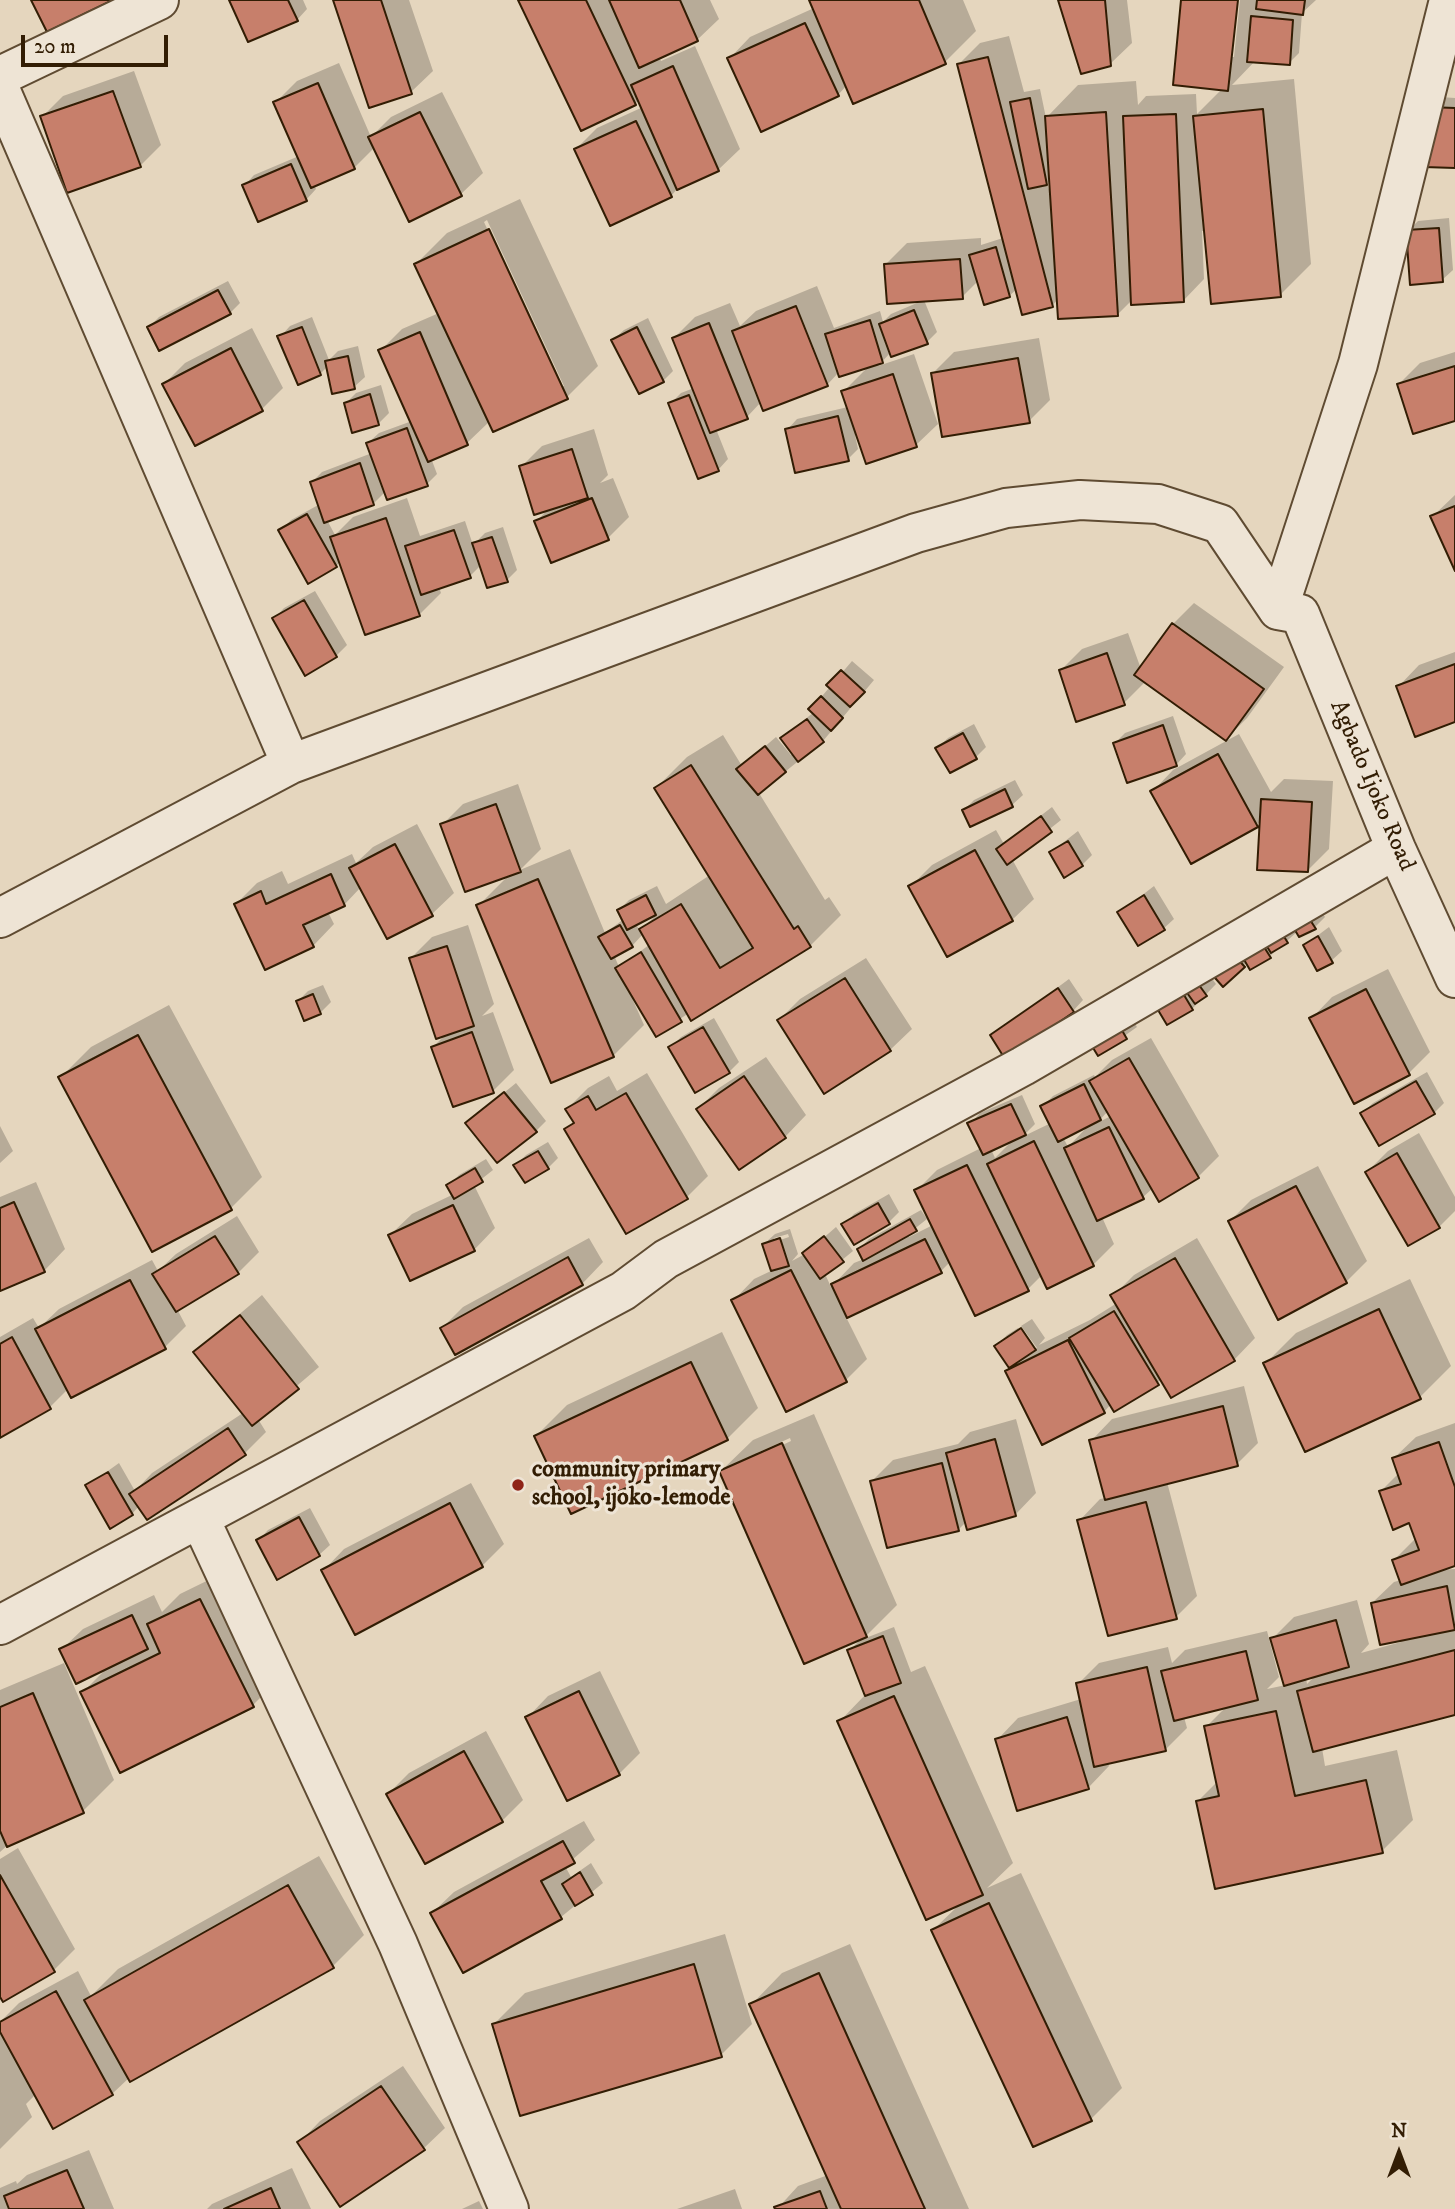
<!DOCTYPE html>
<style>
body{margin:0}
#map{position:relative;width:1455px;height:2209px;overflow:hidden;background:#e5d6be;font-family:"IM FELL DW Pica",serif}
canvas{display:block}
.north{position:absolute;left:1364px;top:2118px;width:70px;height:70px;-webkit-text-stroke:5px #eee4d5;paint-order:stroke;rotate:0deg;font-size:19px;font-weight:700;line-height:28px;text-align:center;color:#321d04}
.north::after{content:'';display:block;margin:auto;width:24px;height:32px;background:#321d04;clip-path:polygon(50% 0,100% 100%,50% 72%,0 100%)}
.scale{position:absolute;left:21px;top:35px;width:147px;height:32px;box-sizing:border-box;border:4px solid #321d04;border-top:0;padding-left:9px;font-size:21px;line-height:24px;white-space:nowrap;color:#321d04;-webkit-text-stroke:5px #eee4d5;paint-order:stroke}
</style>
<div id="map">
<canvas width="1455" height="2209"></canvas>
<div class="north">N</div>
<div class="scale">20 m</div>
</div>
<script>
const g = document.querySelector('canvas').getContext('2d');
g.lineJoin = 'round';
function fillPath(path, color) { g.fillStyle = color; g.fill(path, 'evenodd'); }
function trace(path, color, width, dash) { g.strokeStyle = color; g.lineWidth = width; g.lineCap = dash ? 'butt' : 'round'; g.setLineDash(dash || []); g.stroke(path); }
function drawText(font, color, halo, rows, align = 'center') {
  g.font = font + ' "IM FELL DW Pica",serif'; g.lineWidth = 6; g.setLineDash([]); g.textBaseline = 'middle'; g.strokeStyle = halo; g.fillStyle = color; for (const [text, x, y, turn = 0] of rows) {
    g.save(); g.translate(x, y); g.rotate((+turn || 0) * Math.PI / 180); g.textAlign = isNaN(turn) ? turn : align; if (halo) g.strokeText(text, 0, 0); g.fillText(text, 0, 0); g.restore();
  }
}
const shadow = new Path2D(`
 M231 0H303L307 9 297 20Z
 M335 0H409L433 71 411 92Z
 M520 0H710L719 19 697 40 659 57 661 61 695 46 740 149 718 170 679 187 671 196 576 149 597 128 643 107 640 99 635 104Z
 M810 0H963L976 31 945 62 854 101 847 85 838 95 729 59 750 37 814 8Z
 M1059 0H1127L1132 43 1110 64Z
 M1183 0H1236L1230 57H1234L1240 0H1316L1302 13 1299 53 1289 63 1256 60 1232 85 1294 79 1311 264 1280 295 1205 231H1202L1204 279 1183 301 1133 299 1118 314 1058 299 1052 306 1017 289 1009 296 978 281 962 297 886 264 907 243 981 238V245L1003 238 959 64 980 43 1009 36 1024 92 1040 89 1046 118 1078 85 1136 81 1138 105 1146 96 1196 94 1197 114 1223 88ZM1051 179 1052 192 1050 193 1047 183Z
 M339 63 371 137 391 117 442 92 483 173 461 194 410 219 375 147 354 168 314 185 316 189 306 200 244 186 254 175 299 156 276 102 297 81Z
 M134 71 161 145 140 166 42 117 63 96Z
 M1440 97 1455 98V167L1426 165Z
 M520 199 598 366 567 397 494 430 490 421 467 443 431 458 437 474 427 484 386 491 373 504 327 520 335 535 353 517 407 498 420 536 465 521 473 545 485 533 503 527 517 570 507 580 481 565 470 576 439 587 441 593 420 614 366 633 340 562 336 566 280 531 291 520 320 504 312 482 322 472 372 453 368 443 379 433 412 421 381 350 402 329 439 313 416 264 447 233ZM487 220 564 386H560L484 222Z
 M1449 218 1453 270 1442 280 1408 231 1418 221Z
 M228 281 240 303 230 313 149 327 159 317Z
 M817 286 834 328 880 311 883 322 891 314 924 300 937 332 927 342 891 352 878 366 914 354 938 424 916 445 855 435 858 449 848 459 787 430 797 419 848 407 843 392 870 365 839 372 827 385 761 402 747 417 716 429 728 459 718 470 671 403 681 393 694 388 674 338 695 317 730 303 740 326 756 311Z
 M312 317 329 360 338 351 358 346 365 377 354 387 328 366 320 374 280 337 290 326Z
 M648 318 673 371 663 381 613 340 624 330Z
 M252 328 283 388 262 409 164 384 185 363Z
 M1039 338 1050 400 1029 421 933 373 954 352Z
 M1455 352V419L1399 384 1420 363Z
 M381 385 389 413 378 424 346 403 356 393Z
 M594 429 608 475 600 483 613 478 629 517 608 538 536 522 549 508 521 467 542 446Z
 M1455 495V567L1432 517Z
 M315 591 347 645 336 656 274 619 284 608Z
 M1194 603 1284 667 1247 718 1226 739 1146 681 1124 703 1061 670 1082 649 1128 633 1141 669 1173 624Z
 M1455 652V720L1398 687 1419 665Z
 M852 661 874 680 823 741 759 793 825 900 829 897 841 915 810 946 689 1013 657 1034 632 998 644 1025 613 1056 478 906 510 874 442 825 463 804 518 784 541 849 520 870 570 849 605 933 624 919 619 910 629 900 657 886 666 904 710 875 656 788 687 757 723 735 742 766 776 737 791 755 794 754 782 738 814 712 811 709ZM657 914 640 931 636 924ZM643 934 649 945 619 967 614 955 632 946Z
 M1173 716 1186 754 1176 765 1115 743 1125 733Z
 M974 724 986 747 976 757 937 748 948 738Z
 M1239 734 1271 792 1284 779 1333 781 1329 849 1308 870 1262 821 1192 862 1152 792 1173 770Z
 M1015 780 1023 795 1012 805 971 824 964 810 974 800Z
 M1052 807 1061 820 1012 859 1034 899 1012 920 911 886 932 865 996 830 1004 844Z
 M417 824 454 893 432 914 387 937 361 887 344 905 328 912 334 924 313 946 236 904 257 883 282 871 288 884 352 854 356 863 373 847Z
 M1078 831 1092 855 1082 865 1051 852Z
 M1154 886 1174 919 1163 929 1119 913Z
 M1314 900 1325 917 1315 927 1298 931 1270 956 1251 967 1247 962 1224 984 1211 971Z
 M468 925 494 1004 482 1016 493 1012 514 1070 493 1091 433 1047 447 1033 411 958 432 937Z
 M1329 927 1342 951 1331 961 1305 945Z
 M866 958 912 1029 890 1050 779 1020 800 999Z
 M1202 965 1216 984 1192 1009 1155 1000Z
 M1388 969 1430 1052 1409 1073 1311 1019 1332 997Z
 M1069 979 1083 1000 1073 1011 992 1036Z
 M323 985 331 1002 320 1013 298 1001 308 991Z
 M169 1005 262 1177 231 1208 153 1249 60 1078 91 1047Z
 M1127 1011 1137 1027 1099 1054Z
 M714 1018 739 1062 729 1072 671 1047 681 1037Z
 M1151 1038 1219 1156 1198 1177 1153 1188 1142 1198 1102 1217 1114 1244 1093 1265 1042 1275 1028 1289 951 1261 941 1271 846 1317 867 1359 846 1380 733 1301 754 1279 773 1270 764 1244 775 1234 790 1229 798 1254 792 1261 805 1254 836 1227 853 1251 825 1274 831 1287 854 1263 864 1259 859 1249 869 1239 921 1210 927 1219 908 1234 909 1237 933 1225 916 1191 937 1170 981 1148 970 1124 980 1113 1022 1095 1035 1124 1022 1137 1051 1123 1042 1107 1053 1096 1094 1075 1095 1077 1112 1060ZM1108 1111 1111 1116 1097 1123ZM1089 1125 1068 1147 1063 1137ZM1014 1139 995 1158 991 1149ZM788 1234 789 1237 774 1242V1238Z
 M766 1057 806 1115 785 1137 739 1168 698 1109 719 1088Z
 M1427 1072 1444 1103 1434 1113H1362L1373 1103Z
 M647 1073 708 1176 687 1197 566 1129 575 1121 567 1109 588 1088 609 1076 617 1091Z
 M516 1083 546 1121 536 1131 467 1123Z
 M0 1126 13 1151 0 1163Z
 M1419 1133 1455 1197V1211L1439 1227 1367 1172 1388 1151Z
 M548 1142 558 1158 548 1168 516 1165 526 1155Z
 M486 1159 493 1170 474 1185 495 1228 474 1250 390 1235 412 1214 454 1194 449 1185 459 1175Z
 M1318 1166 1367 1261 1346 1282 1230 1221 1251 1200Z
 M36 1182 65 1249 44 1271 0 1289V1197Z
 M889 1194 899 1212 889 1222 844 1225 854 1214Z
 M237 1216 259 1252 238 1273 177 1309 186 1326 165 1347 68 1389 50 1407 0 1436V1337L33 1318 39 1328 59 1309 152 1260 158 1271 176 1254Z
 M589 1238 603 1262 582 1284 442 1328 463 1307Z
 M1197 1238 1255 1338 1234 1360 1162 1380 1111 1404 1104 1412 1007 1372 1011 1368 996 1346 1007 1335 1018 1328 1033 1348H1037L1021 1326 1032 1319 1045 1338 1039 1345 1090 1320 1117 1303 1113 1296 1134 1275Z
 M1410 1279 1451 1366 1420 1397 1306 1450 1265 1364 1296 1333Z
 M262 1295 319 1367 258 1419 266 1432 245 1453 139 1506 132 1514 87 1486 119 1463 135 1491 152 1473 243 1413 195 1352Z
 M722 1332 758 1408 727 1439 536 1436 567 1405Z
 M1244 1386 1258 1443 1237 1464 1167 1482 1197 1596 1176 1617 1079 1521 1100 1499 1106 1498 1091 1441 1112 1419Z
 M814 1414 897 1605 863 1639 894 1627 911 1672 925 1666 1013 1863 987 1888 1021 1873 1122 2088 1091 2119 933 1930 960 1904 839 1722 866 1694 849 1651 862 1638 721 1471 753 1440ZM790 1438 791 1441 757 1457V1453Z
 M1016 1419 1036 1493 1015 1515 967 1521 958 1530 872 1481 893 1460 958 1444 970 1432Z
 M1455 1423V1564L1438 1570 1455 1569V1713L1322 1748 1325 1766 1397 1750 1413 1820 1382 1851 1198 1801 1217 1782 1206 1727 1226 1707 1184 1717 1187 1728 1165 1750 1108 1763 1109 1766 1088 1788 997 1740 1018 1718 1081 1699 1078 1684 1099 1663 1168 1647 1172 1663 1185 1650 1267 1631 1279 1677 1267 1689 1286 1685 1272 1639 1294 1617 1357 1600 1369 1644 1361 1653 1401 1642 1372 1603 1394 1582 1401 1580 1394 1560 1416 1538 1410 1521 1381 1491 1399 1473 1394 1458 1416 1437ZM1316 1675 1307 1684 1306 1678Z
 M471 1483 504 1544 482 1566 356 1633 323 1571 344 1549Z
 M310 1508 330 1545 319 1555 258 1541 268 1530Z
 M231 1569 284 1674 253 1705 82 1693 108 1667 61 1650 83 1629 154 1595 162 1612 180 1594Z
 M64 1663 114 1780 83 1811 10 1843 0 1852V1690Z
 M600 1671 640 1753 619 1774 527 1718 548 1696Z
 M486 1731 523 1800 502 1821 388 1794 409 1773Z
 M584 1821 595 1840 565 1866 571 1877 591 1863 603 1883 561 1917 432 1913 454 1892Z
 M18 1848 75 1949 54 1970 3 1999 0 1997V1859Z
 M319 1856 364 1935 333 1966 130 2077 112 2094H36L26 2104 32 2117 0 2149V2022L19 2003 78 1971 91 1996 118 1969Z
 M725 1934 752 2024 721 2055 494 2024 525 1993Z
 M850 1944 969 2209H777L798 2186 828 2175 751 2005 782 1973Z
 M403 2066 445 2128 423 2149 299 2143 320 2121Z
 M89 2150 114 2209H0V2188L16 2181 17 2184 27 2175Z
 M292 2168 311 2209H207L212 2204Z
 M735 2189 742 2209H677Z
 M479 2201 483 2209H462Z`);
const building = new Path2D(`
 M31 0H113L47 32Z
 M229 0H288L298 21 248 42Z
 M333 0H381L412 94 369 108Z
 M518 0H586L636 105 581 131Z
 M609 0H680L698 41 639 68Z
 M809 0H919L946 64 853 104Z
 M1058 0H1105L1111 66 1081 74Z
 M1181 0H1238L1228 91 1173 85Z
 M1257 0H1305L1303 15 1256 9Z
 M1251 16 1293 20 1290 65 1247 62Z
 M805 23 839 96 761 132 727 58Z
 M988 57 1053 307 1022 315 957 64Z
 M673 66 719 171 677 190 631 85Z
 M318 83 355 169 311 188 273 102Z
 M113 91 141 167 67 193 40 116Z
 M1030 98 1047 185 1028 189 1010 102Z
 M1428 107 1455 108V168L1424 167Z
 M1263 109 1281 297 1211 304 1193 116Z
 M420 112 462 196 409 222 368 137Z
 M1106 112 1118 316 1058 319 1045 116Z
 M1176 114 1184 302 1131 305 1123 116Z
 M636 121 672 197 610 226 574 149Z
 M291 164 307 201 258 222 242 185Z
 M1439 228 1443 282 1410 285 1406 230Z
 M489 229 568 399 493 432 414 264Z
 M996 247 1010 297 984 305 969 255Z
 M960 259 963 299 887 304 884 264Z
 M218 290 231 314 159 351 147 327Z
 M796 306 828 386 763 411 732 331Z
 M914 310 928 344 891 357 879 324Z
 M870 320 883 363 839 377 825 334Z
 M709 323 748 419 710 433 672 338Z
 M302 327 321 375 298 385 277 336Z
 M637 327 664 382 639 394 611 340Z
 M420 332 468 445 428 462 378 350Z
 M231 348 263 411 195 446 162 384Z
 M348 356 355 389 332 394 325 361Z
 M1018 358 1030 423 942 437 931 373Z
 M1455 366V421L1413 434 1397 384Z
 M893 374 917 447 866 464 841 391Z
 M370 394 379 425 352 433 344 403Z
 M689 395 719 471 698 479 668 403Z
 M838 416 849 461 795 473 785 429Z
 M407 428 428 486 387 500 366 443Z
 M572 449 588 498 534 515 519 466Z
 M360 463 374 505 324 523 310 482Z
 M592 498 609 540 551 563 534 521Z
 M1455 506V571L1430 516Z
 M307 514 337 567 308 584 278 530Z
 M386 518 420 616 365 635 330 537Z
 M454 530 471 578 421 595 405 546Z
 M492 537 508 582 487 588 472 543Z
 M304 600 337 657 305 676 272 618Z
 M1172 623 1264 689 1226 741 1134 675Z
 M1107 653 1125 705 1076 722 1059 670Z
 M1455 664V722L1415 737 1396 686Z
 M841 670 865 692 850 707 826 685Z
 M821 696 843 718 831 731 808 709Z
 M807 719 824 742 798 762 780 738Z
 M1163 725 1177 766 1127 783 1113 743Z
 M963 733 977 759 950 773 935 748Z
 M765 746 786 772 758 795 736 769Z
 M1218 754 1258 827 1191 864 1150 791Z
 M691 765 794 929 798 926 811 947 691 1021 639 929 681 904 720 968 753 948 654 788Z
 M1005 789 1013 807 970 827 962 810Z
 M1261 799 1312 802 1308 872 1257 870Z
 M496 804 521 872 465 892 440 824Z
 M1041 816 1052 832 1007 865 996 849Z
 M1068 841 1083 866 1064 878 1049 852Z
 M395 844 433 916 387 939 349 868Z
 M975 850 1013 921 947 957 908 886Z
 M331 874 345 906 303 925 314 947 265 970 234 904 261 891 266 904Z
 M538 879 614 1057 551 1083 476 905Z
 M646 895 656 915 627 930 617 910Z
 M1144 895 1165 930 1138 946 1117 912Z
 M1303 909 1316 929 1299 937 1288 918Z
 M620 925 633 947 611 959 598 937Z
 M1278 927 1288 943 1271 953 1261 937Z
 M1318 936 1333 963 1317 971 1303 945Z
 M1259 939 1271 958 1250 970 1239 951Z
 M447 946 474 1026 436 1039 409 958Z
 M1230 951 1245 967 1223 987 1209 971Z
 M641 952 682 1022 656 1037 615 968Z
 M1191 974 1207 996 1195 1004 1180 983Z
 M845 978 891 1051 824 1094 777 1020Z
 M1178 985 1193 1010 1167 1025 1152 1000Z
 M1058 988 1074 1012 1005 1059 990 1035Z
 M1366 989 1410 1075 1354 1104 1309 1018Z
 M313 994 321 1014 304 1021 296 1001Z
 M1116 1020 1127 1039 1098 1056 1087 1038Z
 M703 1027 730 1073 695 1093 668 1047Z
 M472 1032 494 1093 453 1107 431 1047Z
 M138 1035 232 1210 152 1252 58 1077Z
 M1129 1058 1199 1178 1159 1202 1089 1081Z
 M744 1076 786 1138 739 1170 696 1109Z
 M1416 1081 1435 1114 1379 1146 1360 1113Z
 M1084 1084 1101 1120 1058 1142 1040 1106Z
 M504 1092 537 1132 497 1163 465 1123Z
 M626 1093 688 1199 626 1234 564 1129 574 1123 565 1109 588 1096 596 1110Z
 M1011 1104 1026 1135 983 1155 967 1123Z
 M1109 1127 1144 1199 1097 1221 1064 1148Z
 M1034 1141 1094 1266 1047 1289 987 1164Z
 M538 1151 549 1169 525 1183 513 1165Z
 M1397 1153 1440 1228 1408 1246 1365 1172Z
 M967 1165 1029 1291 975 1316 914 1190Z
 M475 1168 483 1182 454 1199 446 1185Z
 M1296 1186 1347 1283 1278 1320 1228 1221Z
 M14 1202 45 1272 0 1291V1208Z
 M878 1203 890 1224 854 1245 841 1224Z
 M453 1205 475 1251 410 1281 388 1235Z
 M910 1219 917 1231 863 1261 857 1249Z
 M215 1236 239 1274 176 1312 152 1274Z
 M824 1236 844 1262 820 1279 802 1253Z
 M780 1238 789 1266 771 1271 762 1244Z
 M925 1239 942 1273 847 1318 831 1284Z
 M568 1257 583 1285 455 1355 440 1328Z
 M1175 1258 1235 1361 1171 1398 1110 1295Z
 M791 1270 847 1382 786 1412 731 1300Z
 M130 1280 166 1349 71 1398 35 1329Z
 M1379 1309 1421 1399 1305 1452 1263 1363Z
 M1114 1311 1159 1385 1114 1412 1069 1338Z
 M240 1315 299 1389 252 1426 193 1352Z
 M1021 1328 1036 1350 1009 1368 994 1346Z
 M12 1337 51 1409 0 1438V1344Z
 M1068 1340 1105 1413 1042 1445 1005 1371Z
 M691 1362 728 1440 571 1514 534 1436Z
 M1223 1406 1238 1466 1105 1500 1089 1440Z
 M228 1428 246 1455 147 1520 129 1494Z
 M995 1439 1016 1516 967 1530 946 1453Z
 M1439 1442 1455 1487V1566L1401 1585 1392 1560 1419 1550 1409 1523 1393 1530 1379 1491 1401 1484 1392 1458Z
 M782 1443 867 1637 804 1664 719 1471Z
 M942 1463 959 1531 887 1548 870 1481Z
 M108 1472 133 1515 110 1529 85 1485Z
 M1146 1502 1177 1619 1108 1636 1077 1520Z
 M450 1503 483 1567 355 1635 321 1570Z
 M299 1517 320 1556 277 1580 256 1540Z
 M1447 1586 1455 1630 1380 1645 1371 1603Z
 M200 1599 254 1707 120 1773 80 1692 160 1653 147 1624Z
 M132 1615 148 1649 76 1684 59 1649Z
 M1336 1620 1349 1667 1284 1686 1270 1638Z
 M883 1636 901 1683 865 1696 847 1650Z
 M1455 1650V1715L1313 1752 1297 1691Z
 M1246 1651 1258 1700 1174 1721 1161 1671Z
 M1147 1667 1166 1751 1094 1767 1076 1683Z
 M579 1691 620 1775 567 1801 525 1717Z
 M33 1693 84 1813 7 1847 0 1831V1707Z
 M894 1696 983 1895 926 1920 837 1721Z
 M1276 1711 1295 1796 1366 1780 1383 1853 1215 1889 1196 1801 1219 1796 1204 1726Z
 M1067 1717 1089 1789 1017 1811 995 1739Z
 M464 1751 503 1822 425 1864 386 1794Z
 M563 1841 575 1863 541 1881 562 1919 463 1973 430 1913Z
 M580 1872 593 1895 575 1906 562 1884Z
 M0 1875 55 1972 3 2002 0 1997Z
 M288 1885 334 1968 130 2082 84 2000Z
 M989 1903 1092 2121 1033 2147 931 1930Z
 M694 1964 722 2057 520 2116 492 2024Z
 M819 1973 925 2209H841L749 2004Z
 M56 1991 113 2095 53 2129 0 2032V2022Z
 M381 2086 425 2150 340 2207 297 2142Z
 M67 2170 84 2209H9L4 2196Z
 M271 2188 280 2209H224Z
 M820 2191 827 2209H775L774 2207Z`);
const street = new Path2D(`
 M0 76 159 0
 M0 89 291 764
 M1278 610 1358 364 1449 0
 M1278 610 1300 614 1396 849 1455 978
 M0 918 291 764 916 533 1006 508 1080 500 1158 504 1220 524 1278 610
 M200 1519 398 1944 509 2209
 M0 1625 623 1291 666 1259 1023 1066 1396 849`);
const markers = [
 [518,1485,7,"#8f2418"]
];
const streetNames = [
 ["Agbado Ijoko Road",1371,786,67]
];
const poiNames = [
 ["community primary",532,1471],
 ["school, ijoko-lemode",532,1499]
];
fillPath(shadow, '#0003');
fillPath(building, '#c77f6b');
trace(building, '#321d04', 2);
trace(street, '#5f4b32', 42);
trace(street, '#eee4d5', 38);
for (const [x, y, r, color] of markers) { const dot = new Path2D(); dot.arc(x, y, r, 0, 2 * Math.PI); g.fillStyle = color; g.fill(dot); trace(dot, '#eee4d5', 2.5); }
drawText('24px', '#321d04', '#eee4d5', streetNames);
drawText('bold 24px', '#321d04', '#eee4d5', poiNames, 'left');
</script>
